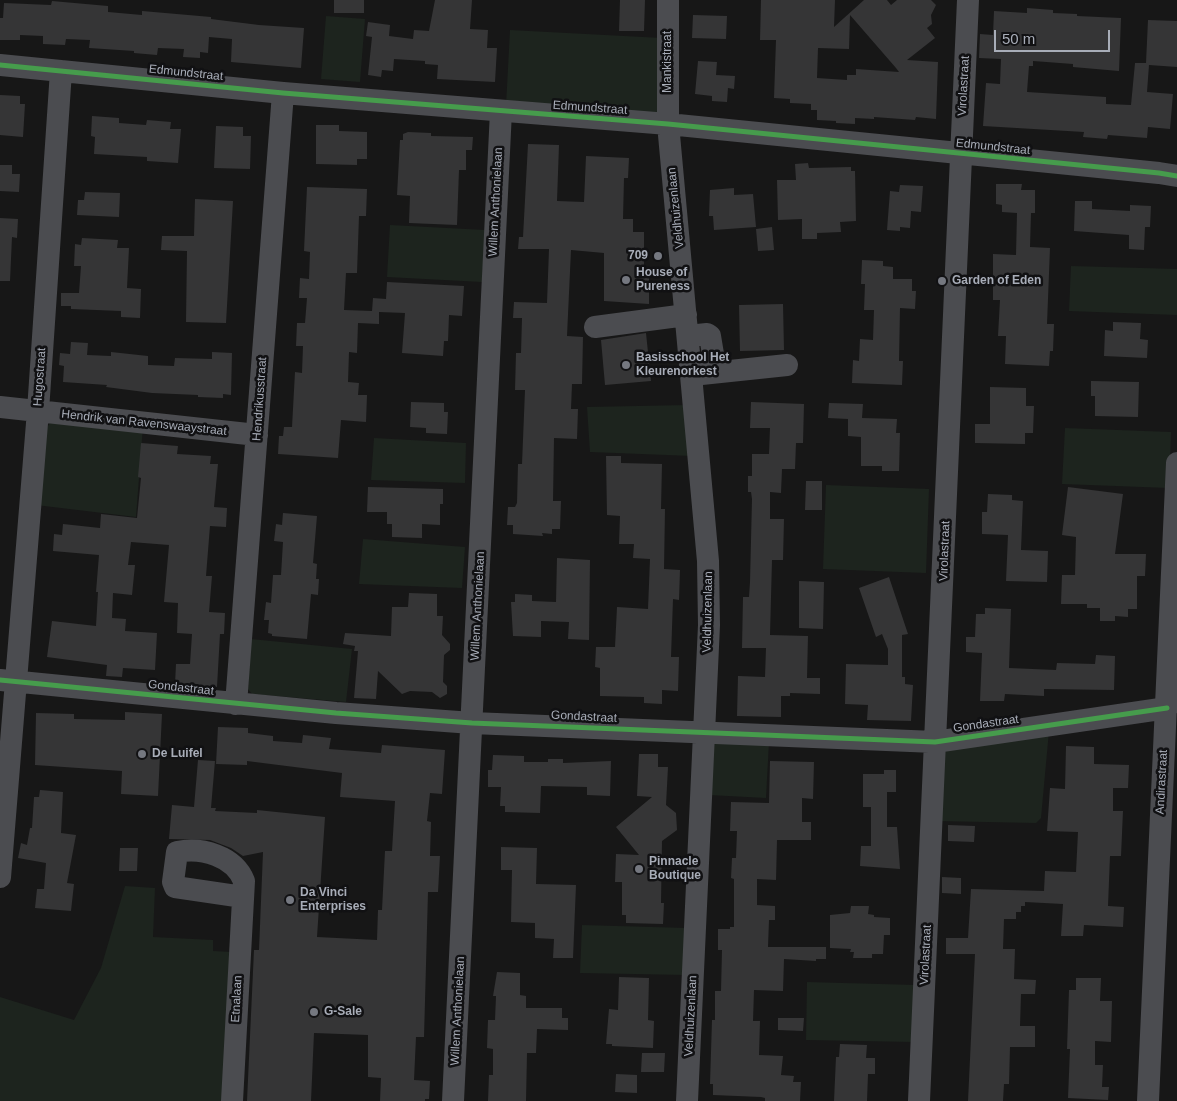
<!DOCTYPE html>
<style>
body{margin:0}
#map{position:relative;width:1177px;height:1101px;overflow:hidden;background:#171717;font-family:Arial,sans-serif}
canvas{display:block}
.scale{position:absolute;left:994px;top:30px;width:116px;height:22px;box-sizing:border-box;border:2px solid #a8adb8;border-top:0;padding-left:6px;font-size:15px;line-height:18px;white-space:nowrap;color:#a8adb8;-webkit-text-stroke:4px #111113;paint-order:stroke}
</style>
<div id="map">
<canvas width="1177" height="1101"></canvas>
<div class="scale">50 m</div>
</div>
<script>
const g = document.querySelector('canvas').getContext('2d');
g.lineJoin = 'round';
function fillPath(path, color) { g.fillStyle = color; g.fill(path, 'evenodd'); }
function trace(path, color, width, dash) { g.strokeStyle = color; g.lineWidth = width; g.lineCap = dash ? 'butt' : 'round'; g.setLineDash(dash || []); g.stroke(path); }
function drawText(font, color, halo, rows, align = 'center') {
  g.font = font + ' Arial,sans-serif'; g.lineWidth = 5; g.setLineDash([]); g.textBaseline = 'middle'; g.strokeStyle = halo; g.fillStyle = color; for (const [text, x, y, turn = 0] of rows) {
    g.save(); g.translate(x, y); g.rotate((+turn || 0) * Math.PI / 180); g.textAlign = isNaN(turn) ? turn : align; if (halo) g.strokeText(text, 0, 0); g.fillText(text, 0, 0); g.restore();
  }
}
const green = new Path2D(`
 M326 16 365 19 360 82 321 79Z
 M510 30 662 38 659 116 506 106Z
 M390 225 485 230 482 282 387 277Z
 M1071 266 1177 269V315L1069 311Z
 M688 405 692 456 590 452 587 407Z
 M50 423 143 426 136 517 36 505 46 429Z
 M1065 428 1171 432 1169 488 1062 484Z
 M374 438 466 443 465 483 371 480Z
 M826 485 929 489 926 573 823 569Z
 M363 539 465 547 462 588 359 584Z
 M251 639 352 649 346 702 252 694 248 689Z
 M1049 731 1041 818 1036 823 936 821 940 752Z
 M710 742H769L766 798 709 795Z
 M125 886 155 888 153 937 213 940V951L232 952 224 1101H0V997L74 1020 101 968Z
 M582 925 687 928 686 975 580 973Z
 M807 982 916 985 914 1042 806 1040Z`);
const building = new Path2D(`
 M334 0H364V13H334Z
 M435 0H472L470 29 488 30 487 48H497L495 82 437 79 438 65 425 64V61L394 59 393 71 382 70 381 77 368 75 372 37 366 36 368 22 390 25 389 36 413 39 414 30 429 31Z
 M620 0H645L644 31H619Z
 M761 0H835L834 27 864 0H887L891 5 897 0H931L936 5 931 15 932 24 927 28 935 38 907 60 938 62 936 119 916 117 915 120 874 117V119L855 118V124L836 123V121L817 120V110H811V104L790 103V99L774 98 776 40H760ZM850 15 896 68 899 72 856 69V75H847V80L817 78 818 48 849 49Z
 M52 1 108 6V12L142 15V11L211 17V19L259 25 304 28 301 68 231 62 232 39 209 37 208 53 200 52V58L183 57 184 49 158 48 157 55 134 53V51L89 48 90 40 66 39 65 45 43 44V36L20 35V40H0V18H3L4 3 51 5Z
 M1027 8 1053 10V13L1077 14V16L1121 18 1119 71 1073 67V64L1033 61V66H1029L1027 92 1106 97V104L1131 105 1135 63H1146L1148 20 1177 21V67L1149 65 1147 92 1173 94 1170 129 1148 127 1147 138 1108 135 1107 139 1083 137 1084 132 983 126 986 83 1000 84 1001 59 979 58 980 34 993 35 994 11 1027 13Z
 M693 15 727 16 726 39 692 38Z
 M698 61 717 62 716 75 735 76 734 89 728 88 727 102 712 101V96L695 94Z
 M0 95 20 96V104H25L23 137 0 135Z
 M92 116 119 118V123L146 125 147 120 171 122 170 129H181L178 163 147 161V157L94 154 95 137 91 136Z
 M316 125H339V131L367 132V159H357V165L316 164Z
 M216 126 243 127V136H251L250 169 214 168Z
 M408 132 431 133V136L473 137 472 150H466V170H459L457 225 409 223 410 196 397 195 400 140H403V134Z
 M528 144 559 145 557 201 584 202 586 156 629 158 628 178H624L623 219H633V232H644V267H649V304L604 301V253L571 250 567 336 583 337 582 384H572L571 409H578L577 439 554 438 553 501H561L560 529H552V534L542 533 543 536 513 534V525H507L508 507H515L517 503 518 464H522L525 390H515L516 353H521L522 318H513L514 302 547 303 549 249H518L519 237H523Z
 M808 163 809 168 851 167V171H855L856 221 840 222 841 232 817 233V239H802V219L778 220 777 180H796L795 164Z
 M0 165H12V174H20L19 192 0 191Z
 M996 184H1022L1021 190H1035V213H1031L1030 247 1050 248 1047 324H1054L1053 351H1050L1049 366 1005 364 1006 336H998L1000 300H993V254L1016 255 1017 213 1002 212V205L996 204Z
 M900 185 923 186 921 212 911 211 910 228 900 227V231L887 230 890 191 899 192Z
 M307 187 367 189 366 216H359L357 273H346L344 310 372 311 373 298 386 299 387 282 464 286 462 316 449 315 448 341H444L443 356 402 353 405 313 379 312V324L358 323 357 353 349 352 348 382 359 383 358 395H367L366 422 341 420 338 458 278 454 279 436H283L284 427H292L295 372 302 373 303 346H296L297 323H305L307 298H299L300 278 309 279 310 252 304 251Z
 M734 188V195L753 194 756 227 714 230 713 216H709L710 190Z
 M85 192 120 193 119 217 77 215 78 200H84Z
 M195 199 233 201 226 323 186 322 187 251 161 250 162 236H194Z
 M1075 201H1092V209L1130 211V205L1151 206 1150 227H1145L1144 250 1129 249V235L1074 231Z
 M0 218 18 219 17 238 12 237 10 281H0Z
 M772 227 774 250 758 251 756 229Z
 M82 238 118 240 117 248H129L127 288 141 289 140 318 121 317V311L71 309V306H61V293H79L81 266H74L75 244 81 245Z
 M862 260 883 261V266L893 267V279H912V291H916L915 309 900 308 899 361H903L902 385 852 383 853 360 859 361 860 339 873 340 874 310H864L865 284H861Z
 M783 304 784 350 740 351 739 305Z
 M1113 322 1141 323 1140 339 1148 340 1147 358 1104 356 1105 330 1113 331Z
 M646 333 651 381 605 385 601 340Z
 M71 342 88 343 87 355 111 356V352L148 356V365L174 366 175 358 212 359V352L232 353 231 395 223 394V398L198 397V395L152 393 106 387 107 385 63 382 64 366 59 365 60 353 70 354Z
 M1091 381 1139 382 1138 417 1095 416V396H1091Z
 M990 387 1026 388V406H1034L1033 433H1025V444L975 443V424H990Z
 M411 402 444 403V412H448L447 434 426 433V428L410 427Z
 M751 402 804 404 803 443H796L795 469H782L781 493 770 492V519H784L783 560H772L770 635 808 636 807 678H820V694L790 693V696H781V717L737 716 738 676 765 677 766 648H742L743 597H749L750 582 752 499 751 492H748V476H752V454H769L770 428H750Z
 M829 403 863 404 862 418 897 419 896 433H900L899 471H882V466H861V437L848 436V419L828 418Z
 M141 443 178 446 177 454 211 456 210 464H218L214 507 227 508 226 527 210 526 206 576H212L209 612 225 613 224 634H220L217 687 175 684 176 664H190L192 634 177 633 178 603 164 602 169 545 131 542 128 565H135L132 595 113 593 112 618 126 619 125 631 157 633 155 670 123 668 122 677 106 676 107 665 47 657 52 621 96 626 98 592H96L99 555 53 551 54 534 62 535 63 524 100 528 101 514 137 518 141 478 138 477Z
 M606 456H621V463L662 464 661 509H665L664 569 680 570 679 600 673 599 671 657H679L678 691 662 690V704L644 703V697L600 696V668L595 667 596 647H615L617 607 648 609 650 559 633 558 634 544H619L620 516 607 515Z
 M806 481H822V510H805Z
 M368 487 443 489V504H440V525L422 524V538L392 537V524H387V512H367Z
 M1068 487 1123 494 1115 554H1146L1145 576H1137V609H1128V617L1115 616V621H1100V608H1087V604H1061L1062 575H1075L1076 537 1062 535Z
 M988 494 1012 495V500L1023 501 1021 550 1048 551 1047 582 1006 581 1008 535 982 534V512H987Z
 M283 513 317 516 313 563 317 564 316 579H319L318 595 311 594 307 639 272 636V634L268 633 269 620H264L266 602 271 603 273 575H281L283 542 274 541 276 524 282 525Z
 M557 558 590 560 589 640 568 639 569 622 541 621V637L513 636 511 602H515V594L532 595V601L556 602Z
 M889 577 908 634 902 635V677H905V684L913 685 911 721 867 720 868 705 845 704 846 664 888 665V649L882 634 876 637 859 588Z
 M799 581 824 582 823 629 799 628Z
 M409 593 437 594V616H443L442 635 450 644V650L444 655 443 682 447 686V694L440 698 432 692 410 691 402 694 378 671 376 699 354 698 358 651H354L355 646 343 644 345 633 391 636 392 607H408Z
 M985 608 1011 609 1009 668 1056 670 1057 663 1095 664 1096 655 1115 656 1114 690 1044 689V696L1005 694 1004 701H980L982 653 966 652V637H975L976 614H985Z
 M125 712 162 714 158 796 121 794 122 771 35 765 36 713 74 714V719L125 720Z
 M218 727 248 728V733L273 736V741L302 743 303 735 331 738 329 749 381 753 382 745 445 750 442 794 430 793 427 821 431 822 430 856H440L438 892H428L424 1037H416L414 1080 430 1081 429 1099H425V1101H380L381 1078 368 1077V1035L314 1033 311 1101H247L254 950H259L263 852 243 856 231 848 210 840 169 839 172 805 194 807 198 760 215 761 211 808H216L215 811 257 813V810L325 817 317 937 377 940 378 910H382L385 851H392L395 801 340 797 342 773 247 761V765L216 764Z
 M1066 746 1094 747V764L1129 765 1128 788H1113V811H1123L1121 856H1110L1108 906 1124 907 1123 927 1084 925 1083 936H1061L1063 904 1025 902V906H1021V912H1016V919H1004L1003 949H1015L1014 979 1036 980 1035 994H1021L1020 1026H1035V1047H1010L1009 1084H1004L1003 1101H968L975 954H946V938H968L971 889 1044 891 1045 871 1076 872 1078 832 1047 831 1050 788 1065 789Z
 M639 754H658V767H668L666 805 676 813 677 830 662 841 661 903H664L663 924 626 923V915H622V882H615L616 854 639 855 616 827 652 797 637 796Z
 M493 755 524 756V762H548V759H563V763L611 761 610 796 587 795V787L541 786 540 813 505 812V806H500L501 787H488V770H492Z
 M770 761 814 762 813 799 802 798V822H811V840H777L776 880 757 879V905L775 906V920H769L768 947H826V959H816V961L784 959 783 991 754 990 753 1021H760L759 1055 783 1056 781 1075 794 1076 793 1082H801L800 1101H765V1098L761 1097 713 1095V1084H710L712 1020H715V991H721L722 950H718V929H730V927H734V879L731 878 732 858H736L737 831H730L731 802 769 803Z
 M884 770H896V792H887V827H897L900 869 860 866 861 846H871V807H863V774H884Z
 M40 790 63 792 61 833 76 835 67 883 74 884 71 911 35 908 37 889H44L46 863 18 858 21 843 27 845 30 828H32L34 797H39Z
 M948 825 975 826 974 842 948 841Z
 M501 847 537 848 536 884 576 885 573 958H553L554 939 535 938V923L511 922 512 870H501Z
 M120 848H138L137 871H119Z
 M942 877 961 878V894L942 893Z
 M851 906H869L868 914 874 915V917L890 918V935H884L883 954H872V958H853L854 952H850L851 949 830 948V915L850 913Z
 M497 972 520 973V995L526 996V1008H562V1018H568V1030L537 1029 536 1053H527L526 1101H488L489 1075H493V1049L487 1048 488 1020H495L496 996H493Z
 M619 977 649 978 648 1020 654 1021 653 1048 612 1046V1044H606L609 1009 618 1010Z
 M1076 978H1101L1100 1001H1112L1111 1042 1095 1041V1065H1103L1102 1087H1109L1108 1100 1068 1098 1070 1049H1067L1069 990H1076Z
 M778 1018H804L803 1031 778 1030Z
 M840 1044 867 1045 866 1058H875V1074H868L867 1101H834L836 1057H839Z
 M642 1053H665L664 1072H641Z
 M616 1074 637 1075V1093L615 1092Z`);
const minor = new Path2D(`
 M668 0V124L708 561 709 625 687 1101
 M0 65 283 93 668 124 1159 173 1177 176
 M595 327 686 315
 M688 336 707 334 710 336 716 372
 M692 375 787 365
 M0 407 257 435
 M0 680 336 713 472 723 935 742 1167 708
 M236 704 283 93
 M0 877 38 411 61 71
 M232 1101 244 881C234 856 202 847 177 852L173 882 175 887 243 897
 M453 1101 501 111
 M919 1101 968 0
 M1148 1101 1177 463`);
const cycleway = new Path2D(`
 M0 65 283 93 668 124 1159 173 1177 176
 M0 680 336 713 472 723 935 742 1167 708`);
const markers = [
 [658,256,5,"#757880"],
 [626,280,5,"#757880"],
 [942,281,5,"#757880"],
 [626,365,5,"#757880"],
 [142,754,5,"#757880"],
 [639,869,5,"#757880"],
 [290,900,5,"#757880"],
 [314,1012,5,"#757880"]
];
const streetNames = [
 ["Mankistraat",668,62,-90],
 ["Edmundstraat",186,73,6],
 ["Virolastraat",964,86,-87],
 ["Edmundstraat",590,108,4],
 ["Edmundstraat",993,147,6],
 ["Willem Anthonielaan",496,202,-87],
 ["Veldhuizenlaan",676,208,-96],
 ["Hugostraat",40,377,-86],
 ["Hendrikusstraat",260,399,-86],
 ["Hendrik van Ravenswaaystraat",144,423,6],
 ["Virolastraat",945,551,-88],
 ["Willem Anthonielaan",478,606,-87],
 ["Veldhuizenlaan",708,612,-89],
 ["Gondastraat",181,688,6],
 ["Gondastraat",584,717,3],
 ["Gondastraat",986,724,-8],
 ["Andirastraat",1162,782,-87],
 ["Virolastraat",926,955,-87],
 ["Etnalaan",237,999,-87],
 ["Willem Anthonielaan",458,1011,-87],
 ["Veldhuizenlaan",691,1016,-87]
];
const poiNames = [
 ["709",648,256,"right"],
 ["House of",636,273],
 ["Pureness",636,287],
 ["Garden of Eden",952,281],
 ["Basisschool Het",636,358],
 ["Kleurenorkest",636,372],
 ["De Luifel",152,754],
 ["Pinnacle",649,862],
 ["Boutique",649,876],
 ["Da Vinci",300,893],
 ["Enterprises",300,907],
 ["G-Sale",324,1012]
];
fillPath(green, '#1d241e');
fillPath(building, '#353536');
trace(minor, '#4b4c50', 22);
trace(cycleway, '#469c4c', 5);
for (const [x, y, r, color] of markers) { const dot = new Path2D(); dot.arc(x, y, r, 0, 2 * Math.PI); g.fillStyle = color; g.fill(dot); trace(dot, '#111113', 2); }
drawText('12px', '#a8adb8', '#111113', streetNames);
drawText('bold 12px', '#a8adb8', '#111113', poiNames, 'left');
</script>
